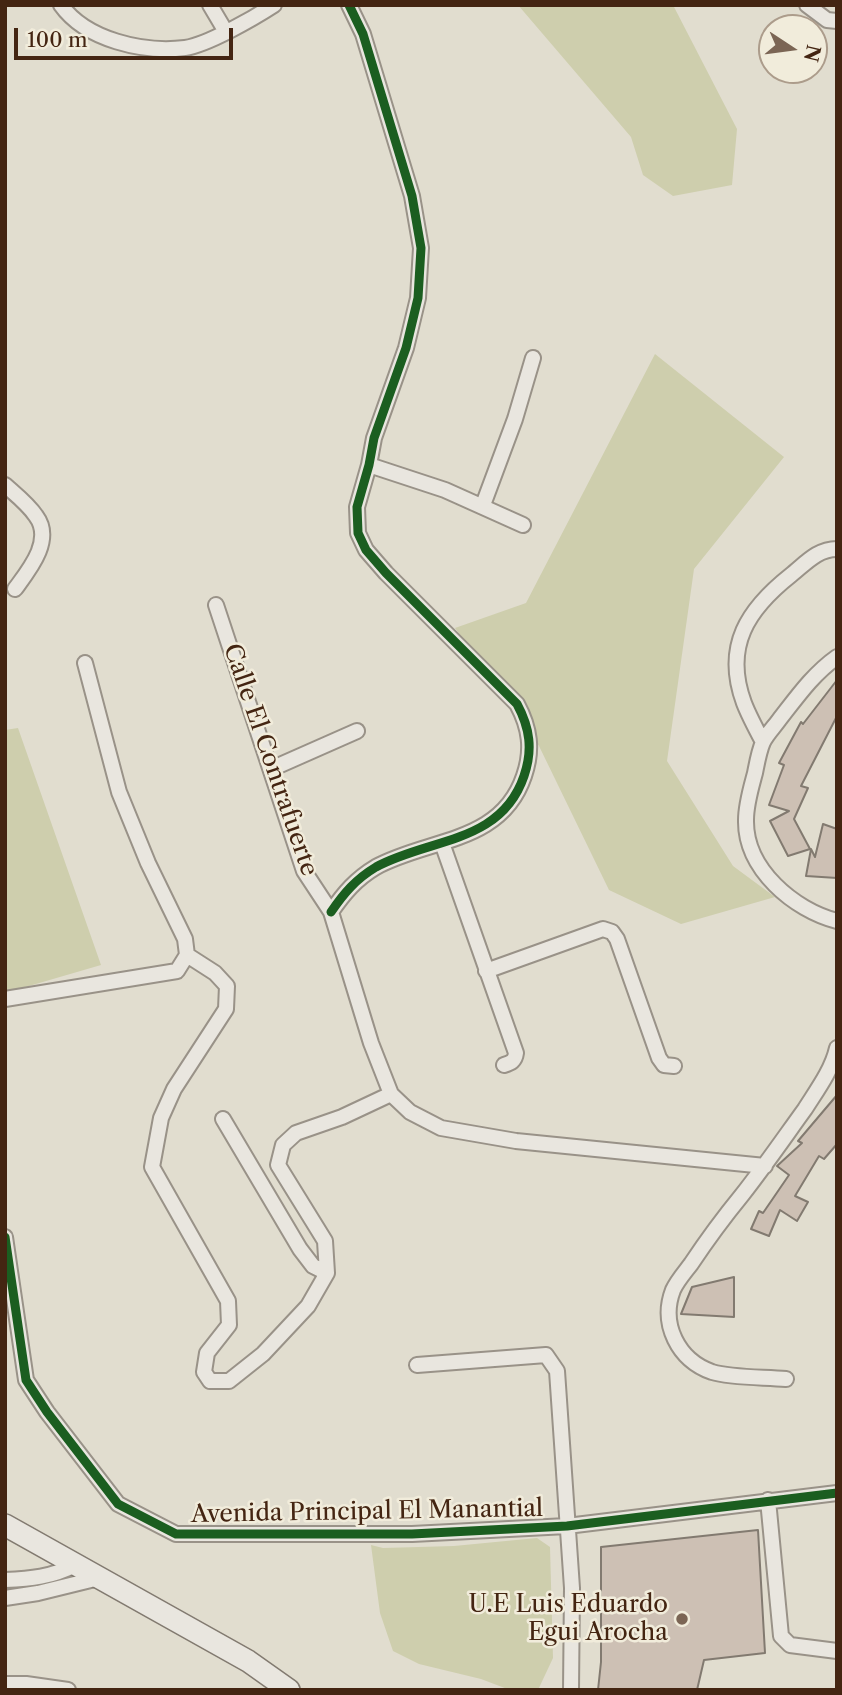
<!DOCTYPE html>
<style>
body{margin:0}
#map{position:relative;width:842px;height:1695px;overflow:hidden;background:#e1ddcf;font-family:"Libre Caslon Text",serif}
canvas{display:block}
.frame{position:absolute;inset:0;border:7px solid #442512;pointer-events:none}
.north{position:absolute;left:758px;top:14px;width:70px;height:70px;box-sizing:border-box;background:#f1ecdb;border:2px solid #ac9c8b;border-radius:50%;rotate:103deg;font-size:19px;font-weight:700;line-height:28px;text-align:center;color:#442512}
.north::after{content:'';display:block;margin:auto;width:24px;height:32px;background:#7b6554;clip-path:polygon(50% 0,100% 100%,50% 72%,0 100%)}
.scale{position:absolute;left:14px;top:28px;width:219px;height:32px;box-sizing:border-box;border:4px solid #442512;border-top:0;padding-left:9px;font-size:21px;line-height:24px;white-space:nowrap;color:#442512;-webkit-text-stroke:5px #f1ecdb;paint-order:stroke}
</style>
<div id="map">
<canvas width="842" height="1695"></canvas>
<div class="frame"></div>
<div class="north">N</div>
<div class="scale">100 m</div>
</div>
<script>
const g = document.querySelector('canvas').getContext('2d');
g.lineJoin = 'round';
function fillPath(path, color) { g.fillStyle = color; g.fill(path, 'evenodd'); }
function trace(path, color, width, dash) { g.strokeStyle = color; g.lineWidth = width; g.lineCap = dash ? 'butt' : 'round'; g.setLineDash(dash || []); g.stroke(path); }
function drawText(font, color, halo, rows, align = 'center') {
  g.font = font + ' "Libre Caslon Text",serif'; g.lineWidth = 5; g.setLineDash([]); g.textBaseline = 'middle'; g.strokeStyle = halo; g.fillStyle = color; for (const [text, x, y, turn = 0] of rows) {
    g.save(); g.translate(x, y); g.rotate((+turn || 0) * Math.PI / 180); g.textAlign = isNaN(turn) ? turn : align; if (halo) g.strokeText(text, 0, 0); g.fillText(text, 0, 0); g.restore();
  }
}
const green = new Path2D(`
 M518 5H673L737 129 732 185 673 196 643 175 631 137Z
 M655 354 784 457 694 569 667 761 733 866 775 897 681 924 609 890 539 746 455 628 526 603Z
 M18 728 101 965 5 993V730Z
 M537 1538 550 1547 553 1658 538 1690H510L481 1679 419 1664 393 1651 380 1613 371 1545 383 1548 454 1546Z`);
const building = new Path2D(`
 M837 680V716L801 786 808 788 794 819 810 849 788 856 770 821 789 811 769 805 784 765 779 763 801 722 803 724Z
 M823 824 837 829V878L806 876 811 849 815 857Z
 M837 1095V1144L824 1159 819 1156 795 1196 808 1202 797 1221 780 1210 769 1236 751 1229 759 1211 763 1213 789 1175 777 1166 802 1143 798 1141Z
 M734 1277V1317L681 1314 692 1287Z
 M758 1530 765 1653 704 1660 697 1690H598L601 1662V1547Z`);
const street = new Path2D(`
 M61 5C86 40 143 53 185 48 207 45 254 18 274 5
 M210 5 226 32
 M807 5 827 20 837 21
 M369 465 445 490 523 525
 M5 485C15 494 28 504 36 516 54 540 29 570 15 589
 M483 505 515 419 533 358
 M216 605 304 871 331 912 371 1043 391 1094 410 1112 441 1128 516 1141 765 1166
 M837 657C813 674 797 697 779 720 774 727 767 734 763 742 759 751 757 763 755 773 751 788 746 804 746 820 745 869 794 910 837 921
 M85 663 119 792 148 863 185 939 187 955
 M763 742C756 729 749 716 744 703 723 646 748 609 791 575 805 564 817 549 837 549
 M271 769 357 731
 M442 843 516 1053C515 1061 511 1063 504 1065
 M331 912C344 893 356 879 376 867 429 838 501 844 524 776 533 750 530 728 517 704L386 573 366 550 358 533 357 507 369 465 374 438 406 348 418 298 421 248 412 196 363 34 349 5
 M187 955 215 973 227 986 226 1009 174 1089 161 1118 152 1167 228 1301 229 1325 207 1353 204 1372 210 1381H229L263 1354 308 1306 327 1273 325 1241 278 1165 283 1145 296 1133 342 1117 391 1094
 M486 971 603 929 612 932 617 939 659 1058 664 1065 674 1066
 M5 999 177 971 187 955
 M223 1119 300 1249 313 1266 327 1273
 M5 1237 26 1380 47 1412 118 1504 176 1534H412L567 1526 837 1493
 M417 1365 546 1355 557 1371 572 1588 571 1690
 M786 1379C764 1377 732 1378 712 1372 678 1360 660 1324 673 1290 677 1281 685 1272 691 1264 707 1240 724 1217 742 1195 764 1167 784 1138 805 1109 817 1090 832 1070 837 1048
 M768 1500 781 1636 790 1645 837 1651
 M5 1580C30 1579 52 1577 75 1565
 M5 1598 38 1593 99 1578
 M5 1684H26L68 1690`);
const secondary = new Path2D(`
 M5 1525 248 1661 289 1690`);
const cycleway = new Path2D(`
 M331 912C344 893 356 879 376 867 429 838 501 844 524 776 533 750 530 728 517 704L386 573 366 550 358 533 357 507 369 465 374 438 406 348 418 298 421 248 412 196 363 34 349 5
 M5 1237 26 1380 47 1412 118 1504 176 1534H412L567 1526 837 1493`);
const markers = [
 [682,1619,7,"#7b6554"]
];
const streetNames = [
 ["Calle El Contrafuerte",270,760,71],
 ["Avenida Principal El Manantial",367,1512,-1]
];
const poiNames = [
 ["U.E Luis Eduardo",668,1605],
 ["Egui Arocha",668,1633]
];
fillPath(green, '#cecead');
fillPath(building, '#cdc0b4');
trace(building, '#827a70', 2);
trace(street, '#999288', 18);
trace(secondary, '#827a70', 24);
trace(street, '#e9e6df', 14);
trace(secondary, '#e9e6df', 21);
trace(cycleway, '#1b5e20', 9);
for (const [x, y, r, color] of markers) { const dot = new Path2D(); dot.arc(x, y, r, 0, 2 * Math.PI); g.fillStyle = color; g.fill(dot); trace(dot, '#f1ecdb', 2.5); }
drawText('24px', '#442512', '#f1ecdb', streetNames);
drawText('24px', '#442512', '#f1ecdb', poiNames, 'right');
</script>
